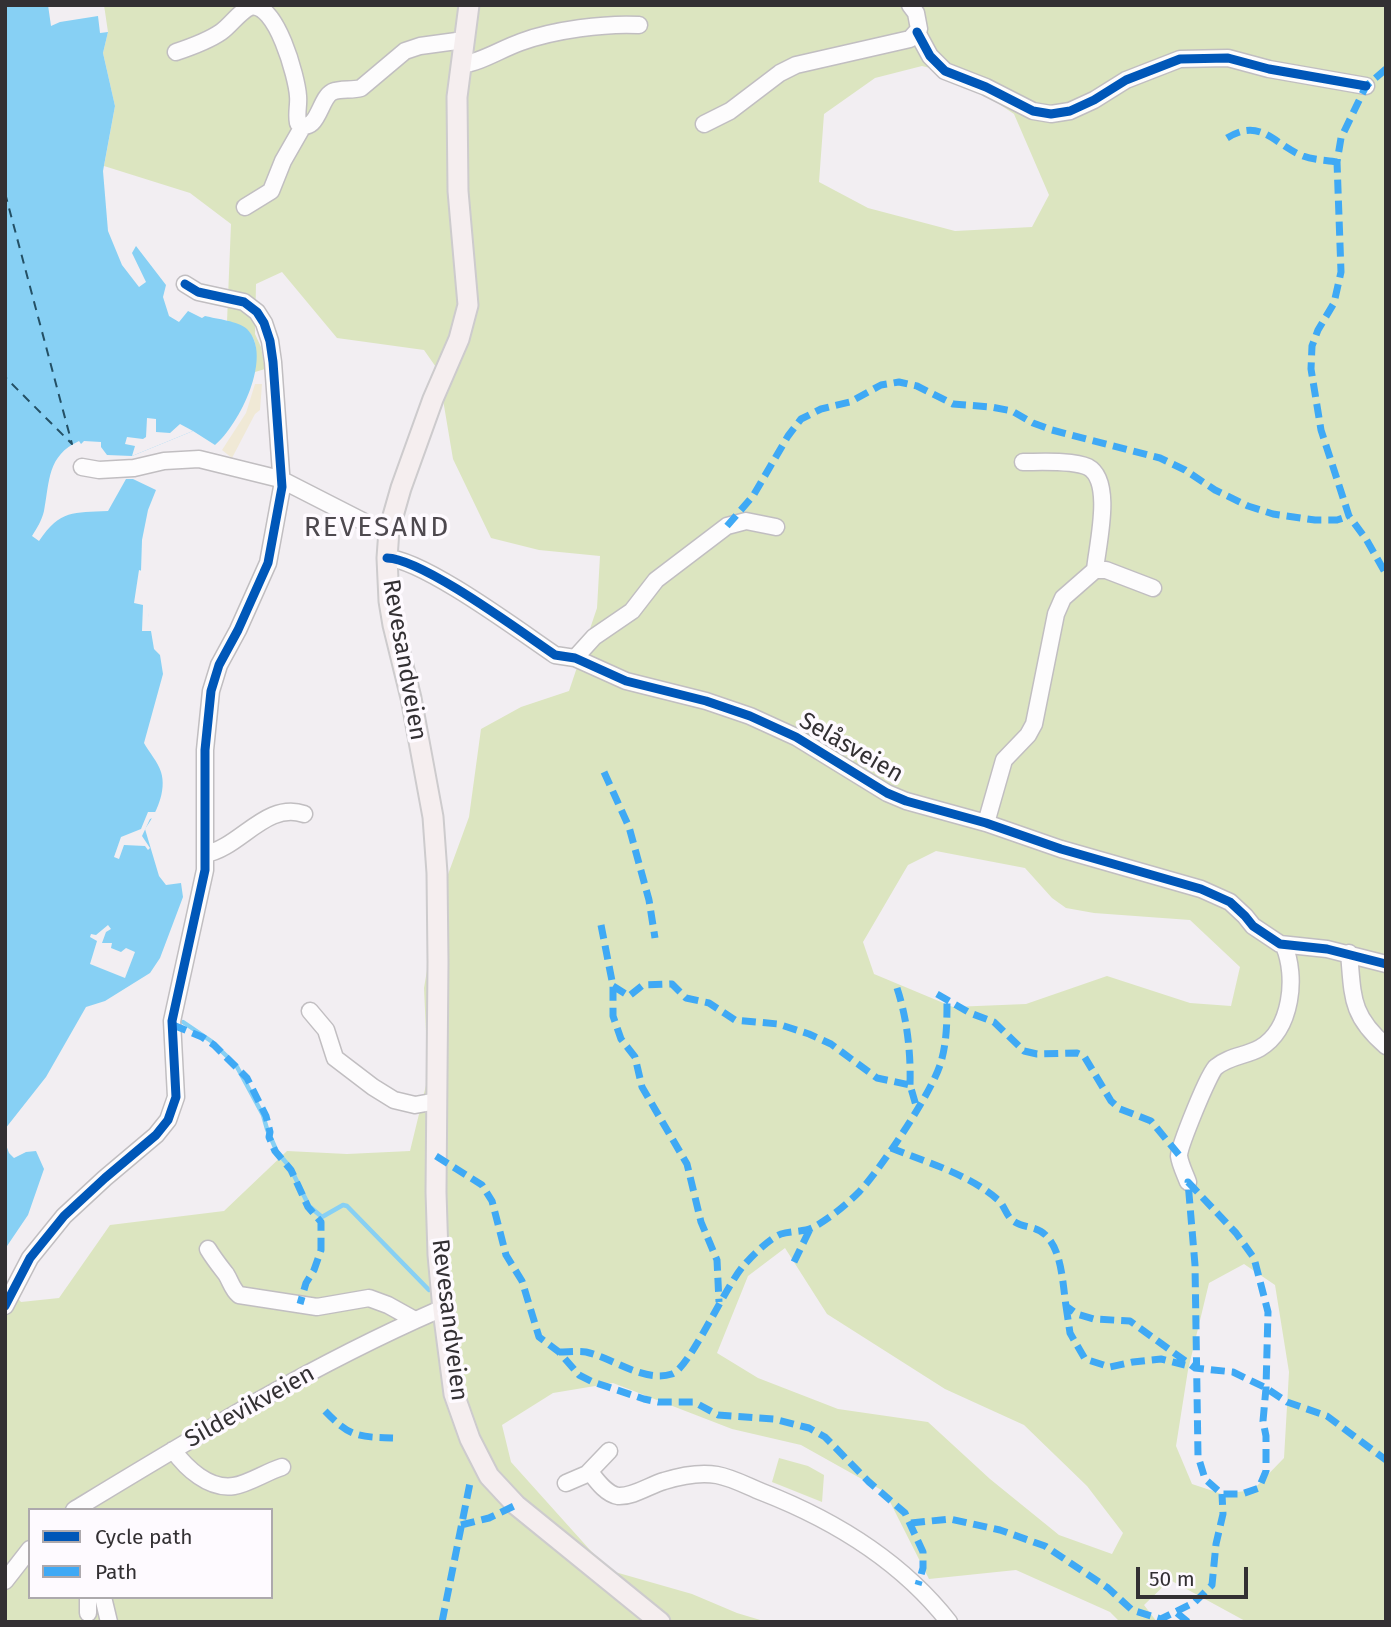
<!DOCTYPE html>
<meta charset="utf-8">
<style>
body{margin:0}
#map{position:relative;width:1391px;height:1627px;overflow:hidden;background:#f2eef2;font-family:"Fira Sans",sans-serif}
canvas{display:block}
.frame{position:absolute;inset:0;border:7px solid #333033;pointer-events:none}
.legend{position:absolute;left:28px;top:1508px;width:245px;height:91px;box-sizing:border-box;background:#fefaff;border:2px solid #ada9ad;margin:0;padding:9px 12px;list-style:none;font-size:21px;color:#333033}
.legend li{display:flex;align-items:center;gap:14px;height:35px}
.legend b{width:35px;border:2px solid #ada9ad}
.scale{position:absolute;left:1136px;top:1567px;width:112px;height:32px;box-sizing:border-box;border:4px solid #333033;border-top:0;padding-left:9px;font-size:21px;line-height:24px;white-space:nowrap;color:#333033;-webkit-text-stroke:5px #fefaff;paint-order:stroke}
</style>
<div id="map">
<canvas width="1391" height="1627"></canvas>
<div class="frame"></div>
<ul class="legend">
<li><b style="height:9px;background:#0057b8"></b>Cycle path</li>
<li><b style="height:9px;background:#3fa9f5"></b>Path</li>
</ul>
<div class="scale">50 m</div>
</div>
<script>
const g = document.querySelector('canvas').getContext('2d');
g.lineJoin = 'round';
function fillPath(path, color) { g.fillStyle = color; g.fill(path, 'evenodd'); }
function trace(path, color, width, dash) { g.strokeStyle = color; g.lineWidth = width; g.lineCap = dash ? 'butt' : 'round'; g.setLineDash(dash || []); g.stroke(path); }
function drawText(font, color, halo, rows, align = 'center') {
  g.font = font + ' "Fira Sans",sans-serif'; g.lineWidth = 7; g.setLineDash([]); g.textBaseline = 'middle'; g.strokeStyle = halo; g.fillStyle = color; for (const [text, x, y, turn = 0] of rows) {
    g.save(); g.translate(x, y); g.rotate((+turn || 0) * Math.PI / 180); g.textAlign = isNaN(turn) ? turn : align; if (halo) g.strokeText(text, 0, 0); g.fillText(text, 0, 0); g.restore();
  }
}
const green = new Path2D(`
 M104 5H1386V1622H1247L1170 1580 1144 1605 1157 1622H1120L1110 1612 1016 1570 929 1579 885 1492 801 1445 732 1429 613 1383 553 1393 502 1425 511 1462 608 1570 692 1594 737 1613 767 1622H5V1284L21 1302 59 1298 110 1225 224 1211 287 1151 347 1154 410 1151 428 1077 424 988 439 899 469 817 481 729 521 707 569 691 597 608 600 556 539 550 491 538 453 459 438 370 424 350 337 338 282 272 256 284 255 334 261 347 265 369 255 372C257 342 259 331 227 322L231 224 190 193 104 166 115 106 103 53 108 32ZM922 66 954 74 1014 114 1049 195 1032 227 955 231 868 208 819 182 824 114 875 78ZM936 851 1025 868 1052 898 1066 908 1094 913 1190 920 1240 967 1231 1006 1190 1003 1107 976 1026 1004 953 1007 874 974 863 942 908 865ZM785 1248 827 1314 945 1389 1024 1425 1087 1486 1123 1533 1112 1554 1059 1535 990 1479 928 1422 838 1409 758 1378 717 1353 748 1276ZM1244 1264 1275 1285 1289 1372 1284 1458 1253 1490 1222 1494 1192 1484 1176 1446 1188 1370 1209 1283ZM30 1510H271V1597H30Z
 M779 1458 808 1466 824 1475 822 1502 772 1482Z`);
const sand = new Path2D(`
 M255 384H262L260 410 255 414 232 458 222 450 246 413Z`);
const water = new Path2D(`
 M5 5H48L51 26 60 22 98 16 100 33 108 32 103 53 115 106 103 171 108 231 122 265 139 287 146 282 132 253 136 246 166 285 163 297 169 316 179 322 188 311 202 318 205 316C217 319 238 321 247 329 274 356 239 425 215 445L193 431 132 456 107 455 101 447V442L84 441 81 444 79 441C47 456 50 480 44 511 42 520 37 528 32 536L39 541C61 509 73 513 108 511L126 479H133L156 490 148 510 142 540 141 571 154 649 160 655 163 674 144 743C149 752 158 762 161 772 167 791 156 814 145 829L159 876 166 885 181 883 183 897 160 958 150 973 105 1001 86 1007 46 1077 5 1129Z
 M5 1142 9 1153 14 1158 26 1152 36 1151 44 1169 28 1215 5 1249Z`);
const pier = new Path2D(`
 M147 418 156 419V432L170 433 180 424 193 431 132 456 135 446 125 444 127 437 143 439 146 437Z
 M144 566 149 617 153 618 155 631H142L143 605 134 603 139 570 142 571Z
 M148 812H157L156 817 150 819 142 836 150 848 148 850 145 846 124 845 119 859 114 857 121 837 141 829Z
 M108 925 111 929 106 932 102 943H112L111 948 121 952 126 948 135 952 125 978 90 964 97 941 90 937 91 934 96 935Z`);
const stream = new Path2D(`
 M183 1022 211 1041 236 1065 263 1115 267 1129 277 1152 290 1167 309 1206 322 1217 343 1205 347 1206 429 1290`);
const ferry = new Path2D(`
 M5 193 72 444 5 377`);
const minor = new Path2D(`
 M917 32 930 56 945 71 986 87 1033 111 1051 114 1070 111 1094 100 1126 80 1180 59 1228 58 1269 69 1366 86
 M176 52C191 47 208 41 221 32 231 25 239 12 250 7 276 0 297 78 298 96 299 105 296 113 298 123 318 135 319 99 332 92 342 88 351 91 361 88L405 51 420 46 464 40
 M461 65C482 62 501 49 521 42 553 30 606 23 639 25
 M704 124 730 111 780 73 796 65 910 39 919 29 916 13 910 5
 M245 207 271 191 283 161 303 126
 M82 467 99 470 134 468 164 461 199 459 280 479 376 528 389 530
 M387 558C423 559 521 632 555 655L575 658 626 681 706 701 750 716 796 737 887 793 906 801 986 823 1061 849 1201 889 1230 902 1245 916 1253 926 1280 944 1327 949 1386 964
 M1095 570H1106L1153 588
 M575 658 594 637 632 611 656 580 727 526 746 521 776 527
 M986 823 1004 760 1028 735 1034 724 1056 614 1063 598 1095 570C1097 546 1114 481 1088 467 1073 460 1040 462 1023 462
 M205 854C240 848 266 801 304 814
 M1349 953C1353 996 1350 1015 1386 1046
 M310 1011 326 1030 335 1058 373 1087 394 1100 415 1105 437 1101
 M1188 1182C1185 1174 1180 1164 1179 1156 1179 1147 1209 1072 1216 1067 1229 1056 1246 1056 1260 1048 1292 1029 1297 976 1284 946
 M208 1249C214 1259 219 1265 226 1274 231 1282 232 1289 239 1295L317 1307 369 1298 388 1305 415 1320
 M5 1306 30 1258 64 1216 105 1178 156 1135 168 1120 176 1097 172 1021 205 870V750L211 691 219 665 238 630 268 563 282 487 273 362 270 341 264 323 257 312 244 302 198 292 185 284
 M173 1450C186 1468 209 1490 234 1486 248 1484 266 1472 282 1467
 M590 1472C597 1481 606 1494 618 1496 633 1497 650 1485 664 1481 680 1476 700 1472 717 1475 733 1478 747 1486 762 1492 834 1520 901 1561 949 1622
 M566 1483 587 1474 609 1451
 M74 1510C191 1439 310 1366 436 1311L443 1310
 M5 1581 30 1549
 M103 1597 109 1622
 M88 1613V1597`);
const major = new Path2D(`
 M469 5 457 97 458 191 468 305 459 339 433 399 401 488 389 530 387 558 389 601 393 625 411 698 433 817 437 873 438 962 436 1192 438 1255 443 1310 454 1394 470 1439 489 1476 516 1505 660 1622`);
const quiet = new Path2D(`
 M1386 69 1366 86 1341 138 1337 162 1341 272 1334 303 1318 330 1312 346 1311 369 1321 430 1349 516 1366 539 1386 574
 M1227 138C1261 117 1273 144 1303 156 1314 160 1326 160 1337 162
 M727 526 753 496 788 436 801 419 821 409 850 402 881 385 899 382 917 386 953 404 991 407 1012 411 1033 423 1052 430 1160 458 1185 470 1215 490 1248 506 1273 514 1315 520H1337L1349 516
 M604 772 629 827 649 900 655 938
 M601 925 613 986V1016L621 1039 635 1057 642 1087 687 1164 701 1222 717 1260 719 1302
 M613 986 629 996 643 985 672 984 686 998 709 1003 735 1020 778 1024 809 1034 831 1044 877 1078 910 1085 917 1109
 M897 988C907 1018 911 1053 910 1085
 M937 994 970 1013 994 1022 1024 1051 1037 1054 1077 1053 1084 1056 1111 1101 1120 1109 1151 1121 1179 1155
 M173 1025 202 1037 214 1045 247 1078 266 1116 270 1132 269 1137 275 1151 291 1170 308 1207 321 1222V1250L314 1270 306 1283 300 1304
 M891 1148C926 1162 968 1174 997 1199 1004 1204 1006 1215 1012 1220 1025 1230 1038 1224 1049 1239 1062 1255 1063 1286 1066 1306L1077 1314 1094 1319 1130 1321 1195 1368 1233 1372 1266 1388 1287 1402 1327 1416 1386 1460
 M436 1156 482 1185 492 1201 506 1255 522 1281 539 1337 559 1352 579 1375 593 1382 644 1399 658 1402H694L718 1415 774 1419 809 1428 825 1437 869 1482 905 1513 923 1552V1568L918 1585
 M1188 1182 1236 1233 1254 1258 1268 1312 1266 1388 1263 1421 1266 1436V1471L1259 1488 1242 1494H1222L1205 1479 1198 1456 1195 1265Z
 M794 1262 810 1229
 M1066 1306 1070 1333 1085 1359 1110 1367 1133 1362 1161 1359 1185 1365
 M559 1352C568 1352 578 1351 586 1352 613 1358 644 1383 672 1374 690 1368 726 1284 745 1264 753 1255 770 1238 781 1234 791 1231 803 1232 812 1228 829 1219 846 1205 859 1192 880 1170 933 1091 941 1062 947 1041 947 1021 947 999
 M325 1411C350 1437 358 1437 393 1438
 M911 1523 950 1519 1000 1530 1045 1546 1108 1588 1132 1610 1161 1619 1195 1602 1212 1585 1216 1544 1223 1514 1222 1494
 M461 1525 489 1518 516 1505
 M1177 1613 1188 1622
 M442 1622 470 1483`);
const cycleway = new Path2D(`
 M917 32 930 56 945 71 986 87 1033 111 1051 114 1070 111 1094 100 1126 80 1180 59 1228 58 1269 69 1366 86
 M387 558C423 559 521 632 555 655L575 658 626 681 706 701 750 716 796 737 887 793 906 801 986 823 1061 849 1201 889 1230 902 1245 916 1253 926 1280 944 1327 949 1386 964
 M5 1306 30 1258 64 1216 105 1178 156 1135 168 1120 176 1097 172 1021 205 870V750L211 691 219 665 238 630 268 563 282 487 273 362 270 341 264 323 257 312 244 302 198 292 185 284`);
const streetNames = [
 ["Revesandveien",404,660,80],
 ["Selåsveien",851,748,30],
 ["Revesandveien",449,1320,83],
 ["Sildevikveien",250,1407,-29]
];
const quarterNames = [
 ["REVESAND",377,528]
];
fillPath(green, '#dce5c0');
fillPath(sand, '#f0e9d6');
fillPath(water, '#87d0f4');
fillPath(pier, '#f2eef2');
trace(stream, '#87d0f4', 4.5);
trace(ferry, '#245065', 2, [9, 7]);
trace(minor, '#c1bec1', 19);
trace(major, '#cdcbcd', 23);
trace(minor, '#fdfcfd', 16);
trace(major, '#f5eeef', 19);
trace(quiet, '#3fa9f5', 7, [14, 7]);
trace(cycleway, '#0057b8', 9);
drawText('24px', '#333033', '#fefaff', streetNames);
g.letterSpacing = '2px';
drawText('28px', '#4e494f', '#fefaff', quarterNames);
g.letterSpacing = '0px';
</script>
